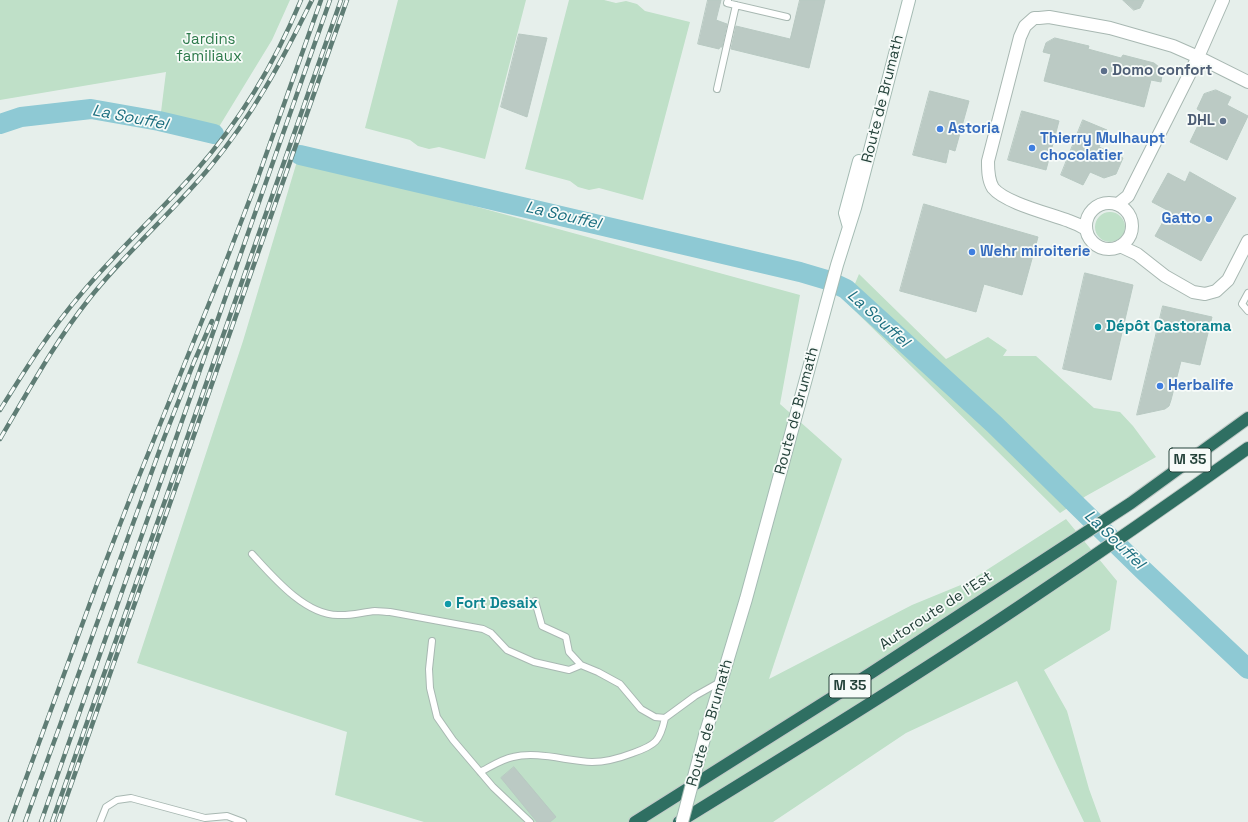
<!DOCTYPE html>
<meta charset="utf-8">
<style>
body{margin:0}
canvas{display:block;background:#e6efeb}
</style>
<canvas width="1248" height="822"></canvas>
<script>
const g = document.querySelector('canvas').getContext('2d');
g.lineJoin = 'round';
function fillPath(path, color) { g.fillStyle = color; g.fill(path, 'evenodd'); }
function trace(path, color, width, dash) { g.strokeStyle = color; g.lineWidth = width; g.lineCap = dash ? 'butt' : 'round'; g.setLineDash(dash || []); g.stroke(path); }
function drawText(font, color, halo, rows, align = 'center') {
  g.font = font + ' "Space Grotesk",sans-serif'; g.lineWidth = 3.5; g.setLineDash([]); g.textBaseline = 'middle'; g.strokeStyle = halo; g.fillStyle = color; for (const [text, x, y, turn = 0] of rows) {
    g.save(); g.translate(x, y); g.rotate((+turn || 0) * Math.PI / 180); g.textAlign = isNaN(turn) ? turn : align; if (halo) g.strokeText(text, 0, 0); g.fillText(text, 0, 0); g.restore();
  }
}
const green = new Path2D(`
 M0 0H290L272 40 214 135 160 120 166 72 0 100Z
 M398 0H526L485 159 439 147 429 149 418 146 410 140 365 128Z
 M569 0H604L616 3 626 1 637 4 645 11 690 22 643 200 599 188 589 190 578 187 570 181 525 169Z
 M298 158 800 295 780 404 842 459 769 679 912 605 968 582 1066 519 1117 581 1110 630 1044 670 1067 711 1089 789 1101 822H1084L1017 681 906 733 773 822H424L335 795 347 732 137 663 243 341Z
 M1095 227a15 15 0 1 1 30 0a15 15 0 1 1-30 0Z
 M859 274 946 359 988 337 1007 350 1003 356H1036L1094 408 1120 412 1133 426 1156 457 1086 496 1060 513 847 303Z`);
const river = new Path2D(`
 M0 124 21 117 91 109 159 121 214 134
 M300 155 800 272 827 280 846 289 994 424 1143 570 1248 669`);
const building = new Path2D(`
 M708 0H721L716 20 727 24 722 47H720L719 49 698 44Z
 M800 0H825L809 68 731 49 736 26 790 39Z
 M1123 0H1144L1140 8 1134 10Z
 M519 34 547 38 527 117 501 107Z
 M1055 38 1089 46 1088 49 1121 58 1123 55 1154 63 1159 67 1162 75 1161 82 1151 80 1144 107 1044 81 1051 54 1043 52 1046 43Z
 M1216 90 1231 97 1227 105 1248 116 1227 160 1190 142 1204 113 1197 109 1204 94Z
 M930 91 969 101 955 151 949 149 946 163 913 155Z
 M1022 111 1059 121 1046 170 1008 160Z
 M1083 120 1107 130 1099 147 1123 158 1116 174 1104 178 1090 172 1083 185 1061 175Z
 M1190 172 1236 198 1201 261 1155 236 1169 211 1152 202 1168 173 1185 182Z
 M924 204 1038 237 1022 295 984 284 976 312 900 291Z
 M1085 273 1133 285 1111 380 1063 369Z
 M1163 306 1212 317 1200 365 1181 361 1171 400 1169 406 1165 409 1137 415Z
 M514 767 556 817 550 822H537L501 778Z`);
const lane = new Path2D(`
 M728 0 727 3 787 17
 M717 89 736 5
 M1248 293 1242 304 1248 311
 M252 554C273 577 305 615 338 615 350 616 363 612 375 611 380 611 385 612 390 612L483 629 491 633 507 650 534 662 569 670 581 665
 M535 601 542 626 566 637 569 652 581 665 598 672 620 684 641 709 655 717 665 718 695 696 720 682
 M432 641 429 669 430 688 437 717 453 740 493 787 530 822
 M480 772C490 767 502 759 513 757 537 751 567 761 592 762 606 762 620 758 633 753 656 745 660 741 665 718
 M100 822 106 807 117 800 131 798 205 818 227 816 243 822`);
const street = new Path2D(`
 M1086 226a23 23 0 1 1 46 0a23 23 0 1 1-46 0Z
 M1118 204 1128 196 1198 57 1223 0
 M1086 229C1081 226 1075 223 1069 221 1051 214 1005 203 993 188 988 180 988 170 988 161L1020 37 1025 26 1034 18H1039L1049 17 1110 28 1173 46 1198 57 1248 82
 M1120 246 1137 254 1165 276 1193 292 1205 294 1216 291 1228 280 1248 241`);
const secondary = new Path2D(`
 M849 227 845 213 859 161
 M705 735 746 599 837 265 855 208 909 0`);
const highway = new Path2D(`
 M635 822 871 673 1131 503 1248 418
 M679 822C794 751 910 680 1023 604 1099 553 1174 501 1248 448`);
const rail = new Path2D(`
 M0 410C25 370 50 330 81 294 117 251 158 214 195 172 240 121 275 63 301 0
 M0 439C28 392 54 343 89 299 126 252 172 213 210 167 253 115 282 61 312 0
 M10 822 97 584 131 496 223 269 256 183 321 0
 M25 822 164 438 194 362 212 321
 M41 822 330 0
 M52 822 341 0
 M58 822 347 0`);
const secondaryBridge = new Path2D(`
 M682 822 705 735`);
const markers = [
 [1104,71,4,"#5c6f8a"],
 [1223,121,4,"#5c6f8a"],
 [940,129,4,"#3f7fe0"],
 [1032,148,4,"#3f7fe0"],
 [1209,219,4,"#3f7fe0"],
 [972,252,4,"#3f7fe0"],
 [1098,327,4,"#0f9aa8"],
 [1160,386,4,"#3f7fe0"],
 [448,604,4,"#0f9aa8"]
];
const shields = [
 [1190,460,42],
 [850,686,42]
];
const shieldNames = [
 ["M 35",1190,460],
 ["M 35",850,686]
];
const parkNames = [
 ["Jardins",209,40],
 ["familiaux",209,57]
];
const serviceNames = [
 ["Domo confort",1112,71],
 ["DHL",1215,121,"right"]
];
const streetNames = [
 ["Route de Brumath",883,99,-76],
 ["Route de Brumath",797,411,-75],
 ["Autoroute de l’Est",936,611,-33],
 ["Route de Brumath",710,723,-74]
];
const shopNames = [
 ["Astoria",948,129],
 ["Thierry Mulhaupt",1040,139],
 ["chocolatier",1040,156],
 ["Gatto",1201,219,"right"],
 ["Wehr miroiterie",980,252],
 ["Herbalife",1168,386]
];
const cultureNames = [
 ["Dépôt Castorama",1106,327],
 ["Fort Desaix",456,604]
];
const waterNames = [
 ["La Souffel",130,118,11],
 ["La Souffel",563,216,13],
 ["La Souffel",878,319,42],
 ["La Souffel",1114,540,44]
];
fillPath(green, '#bfe0c8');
trace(river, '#8ec9d4', 20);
fillPath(building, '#bbcac4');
trace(building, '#b8c9c2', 1);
trace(lane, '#a8b8b2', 8);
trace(street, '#a8b8b2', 14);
trace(secondary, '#a4bbb3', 14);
trace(highway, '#c2cac8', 14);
trace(lane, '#fff', 6);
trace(street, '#fff', 12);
trace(secondary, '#fff', 12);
trace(highway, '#2f6f62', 12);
trace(rail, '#5f7d75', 4.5);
trace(rail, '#f7fbf9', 3, [9]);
trace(secondaryBridge, '#a4bbb3', 14, []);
trace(secondaryBridge, '#fff', 12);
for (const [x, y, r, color] of markers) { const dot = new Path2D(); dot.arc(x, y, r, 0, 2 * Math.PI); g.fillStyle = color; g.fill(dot); trace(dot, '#f7fbf9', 1.5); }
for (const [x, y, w] of shields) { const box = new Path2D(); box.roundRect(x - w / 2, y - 12, w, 24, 3); g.fillStyle = '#f7fbf9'; g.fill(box); trace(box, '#24423a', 1); }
drawText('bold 14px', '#24423a', null, shieldNames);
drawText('15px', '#2d7a4b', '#f7fbf9', parkNames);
drawText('bold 15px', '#4e5e75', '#f7fbf9', serviceNames, 'left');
drawText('15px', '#24423a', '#f7fbf9', streetNames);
drawText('bold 15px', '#366cbe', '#f7fbf9', shopNames, 'left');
drawText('bold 15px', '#0d838f', '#f7fbf9', cultureNames, 'left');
drawText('italic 16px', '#1c6f80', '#f7fbf9', waterNames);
</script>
